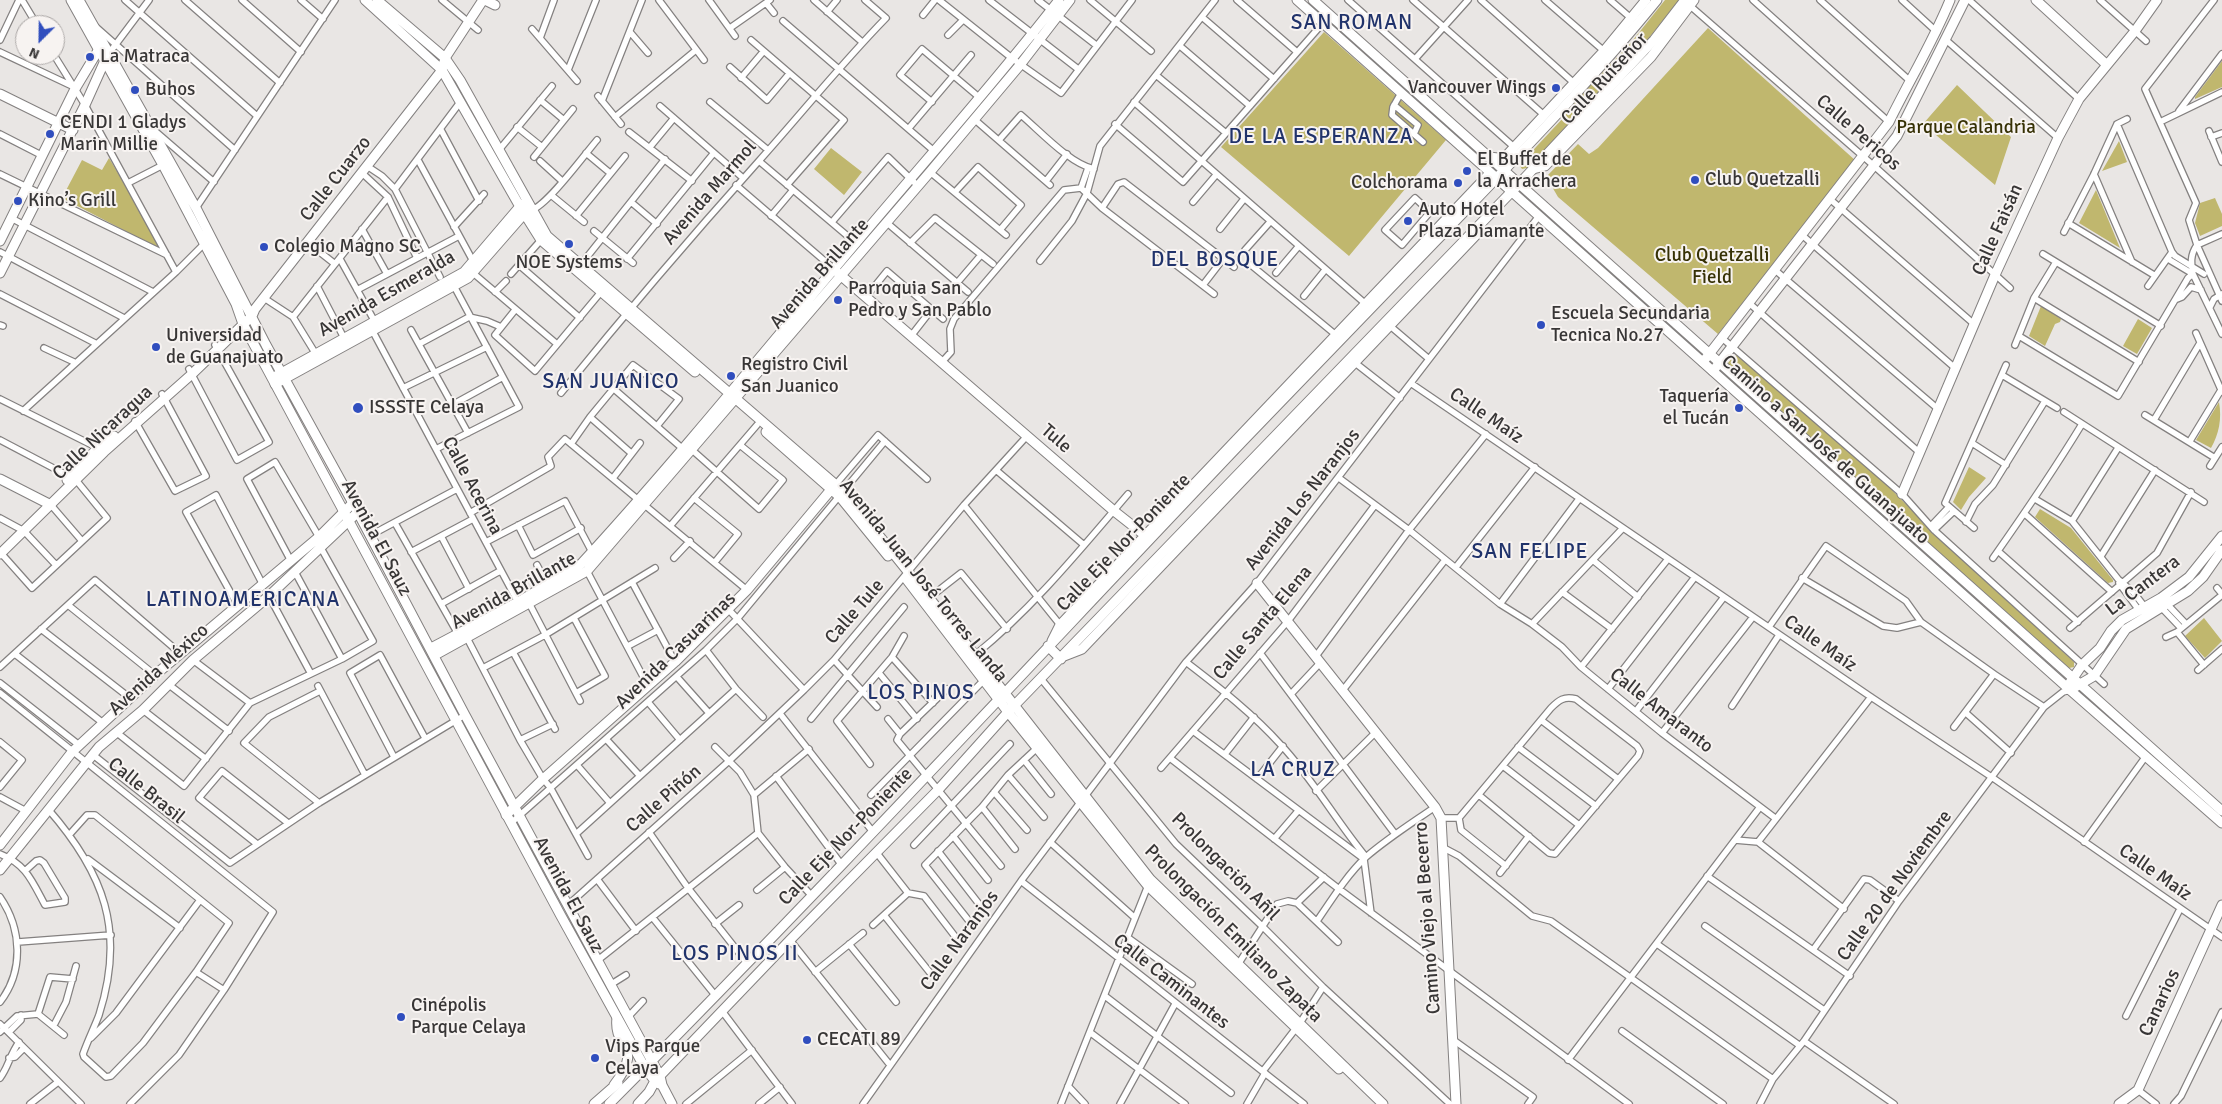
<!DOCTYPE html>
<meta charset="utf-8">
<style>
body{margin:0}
#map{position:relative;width:2222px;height:1104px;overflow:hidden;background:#e9e6e4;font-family:Signika,sans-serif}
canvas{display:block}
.north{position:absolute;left:15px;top:15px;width:50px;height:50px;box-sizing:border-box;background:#f7f3f1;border:1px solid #aba7a6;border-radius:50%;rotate:203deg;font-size:14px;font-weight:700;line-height:20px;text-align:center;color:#383636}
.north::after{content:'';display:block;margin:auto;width:18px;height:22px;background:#304ebe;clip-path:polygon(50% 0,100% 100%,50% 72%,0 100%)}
</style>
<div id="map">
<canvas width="2222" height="1104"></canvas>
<div class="north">N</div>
</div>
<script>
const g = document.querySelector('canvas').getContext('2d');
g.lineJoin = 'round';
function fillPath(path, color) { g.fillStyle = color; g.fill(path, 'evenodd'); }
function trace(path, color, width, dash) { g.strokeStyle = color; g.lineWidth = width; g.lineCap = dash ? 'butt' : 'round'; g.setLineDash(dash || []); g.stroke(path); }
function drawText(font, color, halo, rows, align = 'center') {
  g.font = font + ' Signika,sans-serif'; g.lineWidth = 4; g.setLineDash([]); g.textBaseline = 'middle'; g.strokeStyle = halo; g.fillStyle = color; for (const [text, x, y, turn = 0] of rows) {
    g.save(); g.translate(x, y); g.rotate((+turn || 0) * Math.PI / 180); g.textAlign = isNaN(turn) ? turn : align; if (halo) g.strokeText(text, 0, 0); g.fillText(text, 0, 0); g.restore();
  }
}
const green = new Path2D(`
 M1665 0H1679L1633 58 1527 168 1522 169 1520 166 1522 162 1564 117 1573 103 1629 45Z
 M1708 28 1856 161 1718 334 1558 197 1551 185 1548 175 1578 144 1589 154 1598 148Z
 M1324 32 1446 140 1349 256 1221 147Z
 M2222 61V87L2195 99V97Z
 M1957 85 2011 137 1995 185 1923 124Z
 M2119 141 2127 162 2102 171Z
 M831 148 862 172 844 195 814 169Z
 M109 158 164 251 62 198 82 160 102 170Z
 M2096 190 2120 248 2079 223Z
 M2215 198 2222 214V226L2200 236 2195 223 2200 203Z
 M2041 306 2061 319 2060 322 2055 324 2045 346 2029 336Z
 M2138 319 2152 328 2137 354 2123 346Z
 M1739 355 1886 484 1936 535 2074 662V667L2069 668 1727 364 1734 356Z
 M2219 402C2222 419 2219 434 2211 448L2196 440Z
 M1969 467 1986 478 1969 497 1961 510 1953 502Z
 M2040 509 2071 528 2113 580V582L2108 583 2035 517Z
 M2204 618 2222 641 2205 658 2185 636Z`);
const streetTunnel = new Path2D(`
 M1418 226 1426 233`);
const street = new Path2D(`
 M22 0 37 25
 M125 0 257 116
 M185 0 280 83
 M242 0 301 52
 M301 0 323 19
 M442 0 478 30
 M659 0 704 60
 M709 0 735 36
 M814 0 862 42
 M939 0 1013 59 1061 93 1132 0
 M989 0 1078 69
 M1038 0 1096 45
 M1090 0 1151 51
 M1237 0 1297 52
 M1348 0 1514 147
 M1413 0 1544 115
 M1481 0 1574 83
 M1545 0 1604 51
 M1610 0 1632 19
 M1753 0 1889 122
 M1820 0 1909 80
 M1902 0 1937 32
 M1969 0 2079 99
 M2100 0 2146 41
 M2214 0 2145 89 2196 203 2189 220 2197 245 2222 301
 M766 3 774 13
 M1688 4 1873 165 2010 288
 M827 12 837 0
 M923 15 935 0
 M1202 17 1274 79
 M783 21 934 151
 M96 27 235 150
 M730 28 770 0
 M532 29 577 81
 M630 32 648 53
 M948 35 963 20
 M540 38 554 0
 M0 40 19 0
 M751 40 844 120 787 185
 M1946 40 2058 138
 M1180 46 1250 106
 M0 52 72 86
 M110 52 149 0
 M54 55 85 105 176 272
 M1415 59 1468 0
 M730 67 767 100 789 74
 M568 70 596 0
 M1156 75 1226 133
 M741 78 763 52
 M1401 93 1393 107 1392 115 1423 142
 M598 96 621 124
 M540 100 564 120
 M602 101 642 0
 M710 102 768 150
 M932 102 900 75 922 49 980 98
 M1134 102 1368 306
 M1394 105 1418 125 1414 134
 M660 106 743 178
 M2179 111 2222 54
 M615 117 696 50
 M974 119 1050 185
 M2160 122 2222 92
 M1115 124 1183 182 1323 23
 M2117 124 2172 252 2175 256 2204 274
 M517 127 542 147
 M909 128 971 55
 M441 130 479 201
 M155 131 214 182
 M2209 131 2222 162
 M629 132 692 181
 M0 134 43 156
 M2211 137 2222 133
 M999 140 1021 115C1040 131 1070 164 1094 169
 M650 147 674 118
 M499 150 552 86
 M586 153 610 173
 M534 157 573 109
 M418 160 473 261
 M540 161 562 181
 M759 161 857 244
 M367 166 382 176 395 189 440 277
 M930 172 1006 235
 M362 173 388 197 417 258
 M0 174 167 255
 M2094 174 2132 262
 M1046 181 1067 154
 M128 183 163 165
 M736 185 834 269
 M1081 188 1088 168
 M395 189 461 101
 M955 192 978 167 1021 205 1000 230
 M551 195 584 222
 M1415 198 1430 212 1402 245 1385 230Z
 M1831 200 1974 324
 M631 202 657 224
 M1193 202 1216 175
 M196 208 335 0
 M1102 208 1118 184 1124 182 1234 267
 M531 210C546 207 585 154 597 140
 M576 216 625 156
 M771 216 793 190
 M11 218 153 292
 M832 222 888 157 918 186
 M886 222 968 292
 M2068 223 2154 275
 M454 227 484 194
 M362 229 387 274
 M1220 229 1244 199
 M594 231 633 263
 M2064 232 2094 174 2117 124 2127 119
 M1802 235 1955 368
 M307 242 335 264
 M910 243 935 218 993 264
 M2197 245C2190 255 2191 263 2193 274L2222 334
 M2197 245 2222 234
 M1245 250 1270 222
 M0 252 124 318
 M2043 254 2161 326
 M340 259 375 322
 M627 259 713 154
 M2168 259 2193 274
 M1040 261 1072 221 1087 193 1100 146 1215 0
 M519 265 580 318
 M1251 265 1336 335
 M579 267 665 159
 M1775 270 1938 409
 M473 273 557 344
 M1276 273 1298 247
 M511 274 541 240
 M957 283 981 255
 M1203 285 1223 259
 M317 286 344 338
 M2148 286 2172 252
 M357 290 459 236
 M495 292 506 281
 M0 294 95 343
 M1304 296 1325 270
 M866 297 887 271 943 319
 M264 298 293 317 317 356
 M2034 298 2139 362
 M2177 299 2182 297 2191 287 2201 290
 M1749 303 1919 452
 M2210 307 2214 299 2222 294
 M515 310 495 335 535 371 601 292
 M293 317 388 197
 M0 325 3 326
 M1389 325 1429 359
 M371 328 519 604
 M411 330 468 433
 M2196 333 2222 392
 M911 336 932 309
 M2019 336 2118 396 2188 278 2193 274
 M1722 338 1902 494 1934 530 2104 684
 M419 344 469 317 487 321 501 327
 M2015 345 2034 298 2056 262
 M44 348 74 362
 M942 362 951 352 950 329 954 319 1064 190 1081 188 1102 208 1214 294
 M1354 362 1400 398
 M189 369 237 460 269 442 215 345
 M2002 375 2057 408
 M1412 384 1871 697 1993 778 2222 937
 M403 388 487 347
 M614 389 683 449
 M561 393C625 314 690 238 758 162 801 114 841 64 886 18L865 0
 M0 399 98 448
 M452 405 503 377
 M23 411 176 272 205 243
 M2064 412 2204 502
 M2145 415 2215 458
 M590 417 631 453
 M2154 420 2200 343
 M135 421 175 491 206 476 162 394
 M0 440 76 480 107 518 32 588 0 552
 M2190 441 2221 390
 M1972 443 2006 465
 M571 444 590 417 633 365 679 399 657 426
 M436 449 519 407 454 286
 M691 449 759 509 783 480 740 445
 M2210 466 2222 447
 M996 470 1084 545
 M613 478 640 443
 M1339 478 1409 530 1500 604 1532 624 1562 647 1581 667 1662 733 1775 818
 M836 484 878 435 927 479
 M694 498 738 534 715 562
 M2035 499 2072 521 2118 579 2134 593 2144 606
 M51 505 82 541
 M964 505 1061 626
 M470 513 551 466 548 457 565 439 747 590
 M2025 514 2112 592
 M0 518 24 531 56 565
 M2072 521 2118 448
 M1966 522 1975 504 1993 485 2045 401
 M395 523 458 634
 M518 525 533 555 581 528
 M671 525 757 425
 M1931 526 1949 507
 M1974 528 1945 503 2006 365
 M1934 530 1954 511
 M371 535 457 489
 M441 536 469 589
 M486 542 565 501 592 552
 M1998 551 2078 622
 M411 552 473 519
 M2101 556 2155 470
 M674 558 690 541
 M1993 558C2024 514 2054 470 2082 424
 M291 561 247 479 275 462 319 537
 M1594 561 1638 597
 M537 565 547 584
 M1456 567 1535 467
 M587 571 648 686
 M295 572 342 659
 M1802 578 1883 626 1897 628 1921 622
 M632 582 675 662
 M2119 583 2138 609
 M2217 588 2222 594
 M1562 592 1612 629
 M269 596 310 672
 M929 598 961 573 1007 629
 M528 601 580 701
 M2165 602 2186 624
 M441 604 500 571
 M1500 604 1579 499
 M68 605 155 675
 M238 606 186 512 216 495 263 585
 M2160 606 2181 628
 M728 609 804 690
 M574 618 605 676 576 693
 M1532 624 1623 528
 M1769 627 1826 546 1906 601 1921 622 1994 674 2044 707
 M2070 628 2157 553 2191 492
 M41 629 130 698
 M2177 632 2204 665
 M466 636 520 740 543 779 550 787 588 856
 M2166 637 2177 632 2222 595
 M628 646 658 630
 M706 650 736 689 763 717
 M513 652 555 729
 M1260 653 1395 834
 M15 654 103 723
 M975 655C1033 608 1080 550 1128 494
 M1316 656 1409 530 1486 434
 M892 657 933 703
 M193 660 250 703
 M834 660 877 707
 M1186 662C1220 688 1253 714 1281 745 1313 779 1336 821 1366 857
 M0 667 95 580 181 654
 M1581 667 1668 559
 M483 668 545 635 655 568
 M2198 670 2222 649
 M879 673 917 719
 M677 677 709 713
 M1042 680 1176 844 1263 927 1323 987 1450 1104
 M0 683 79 745
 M168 684 229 731
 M318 686 365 775
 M947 689 900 734 897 740 1001 866
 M1608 689 1695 577
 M1343 690 1445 560
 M0 693 273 912 224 990 179 1055 130 1104
 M1291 694 1321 662
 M648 702 680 740
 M1732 706 1779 635
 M143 710 206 759
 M1636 711 1724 597
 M1966 713 2011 753
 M781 715 873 832
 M811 719 904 607
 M888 719 900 734
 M1541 720 1618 779
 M1954 727 1994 674
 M1193 731 1364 859 1371 913
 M116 732 184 786 250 703 342 659 373 641 321 548
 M1662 733 1753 617
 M606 739 640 776
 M520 740 553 724
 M0 742 22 760 0 787
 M715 747 740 772 754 795 758 833 785 867 811 895
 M1518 747 1596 806
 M92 754 230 863 319 803 465 715
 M1225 754 1254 717
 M394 757 350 673 380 655 425 738
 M1170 758 1339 889 1629 1104
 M1024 760 1051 794
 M870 764 837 721 892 657 904 636
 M577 765 610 803
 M1503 766 1579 825
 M1161 768 1288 621 1375 505
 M1008 775 1044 817
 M776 776 841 864
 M1257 779 1283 746
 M1316 791 1376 732
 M994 792 1027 830
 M754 795 809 749
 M871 795 984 680
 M0 797 26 811
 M319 803 244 743 269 717 320 691
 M982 807 1015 849
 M48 809C104 873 126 931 99 1015 94 1028 88 1040 83 1054L84 1057 106 1077 111 1076 143 1043 196 972 229 923 95 815H87L70 834
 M1441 818H1459L1551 708C1559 700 1564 696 1576 699L1637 746 1640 751 1638 756 1555 854 1549 853 1479 795
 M1459 818 1461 830 1506 866
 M511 823 706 650 738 618 885 441
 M649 832 688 888 747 963
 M576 834 736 689
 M953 836 988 880
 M1274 839 1298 811
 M1735 840 1758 842
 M1050 842 1135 918
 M1758 842 1871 697
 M1758 842 1844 909
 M2084 842 2146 756
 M257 844 199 798 222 771 288 823
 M914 845 1010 744
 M1442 847 1459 856 1532 916 1551 921 1773 1079
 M938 851 979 904
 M876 852 908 893
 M0 854C26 864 32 881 45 905L65 902V898L44 863 40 860 36 861 26 870
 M88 859 180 928
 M1500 873 1529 836
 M1707 876 1850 976
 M597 879 636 931
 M1021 881 1304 1104
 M757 890 785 867
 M0 897C22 929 24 971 0 1002
 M1297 903 1324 877
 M568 905 729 761 804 690 834 660 964 505 1027 436
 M884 915 931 974
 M653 918 715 995
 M969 921 925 865 982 807 1008 775 1037 748
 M1317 921C1332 899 1347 875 1366 857 1388 838 1412 823 1435 807
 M715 924 739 905
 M873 925 908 893 924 896 957 939
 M1705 926 1824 1010
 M1127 937 1192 984
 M790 940 890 1065
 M18 942 111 935
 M849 944 896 1002
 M1657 944 1799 1045
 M1813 950 1864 879 1870 880 1899 901
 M598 960 758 833
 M1237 966 1277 904 1288 901 1297 903 1338 942
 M196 972 224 990
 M815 972 863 933
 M610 985 626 975
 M1105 996 1231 1093
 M722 1011 792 1104
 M38 1014 50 977 73 979
 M2126 1016 2180 909
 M628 1017 643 1001
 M0 1024 81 1104
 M54 1025 66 1002 76 966
 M1622 1031 1723 1104
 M0 1032 17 1016 38 1014 64 1035
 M9 1032 21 1020V1015
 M1091 1033 1185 1104
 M91 1038 116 1013 200 900
 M1452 1039 1533 1097 1528 1104
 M1804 1041 1894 1104
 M9 1058 15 1057 24 1048
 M1568 1060 1760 807
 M1263 1071 1300 1023 1323 987
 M0 1078C9 1066 9 1056 19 1042
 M1068 1086 1085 1104
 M2138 1090 2156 1104
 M30 1104 58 1082
 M686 1104 752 1050
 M759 1104 780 1087
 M863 1104 1021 881 1153 706 1186 662 1257 583 1539 216
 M1061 1104 1149 883
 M1120 1104 1175 1004
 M1247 1104 1265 1073
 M1760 1104 1773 1079 1804 1041 1899 901 2044 707 2063 692 2070 690
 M2174 1104 2181 1096 2222 1012`);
const secondary = new Path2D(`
 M2036 0 2106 64
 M445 58 460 80 547 236 844 492 975 655 1150 879 1383 1104
 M442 70 519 205 541 240 695 372
 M0 94 73 130
 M1489 157 1498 158 1506 156 1604 51 1646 0
 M1533 169 1545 166 1651 57 1694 0
 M0 241 75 89 102 44
 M0 273 85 105 107 56
 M838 273 1114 511 1147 537
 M1703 362 1889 122C1909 81 1933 42 1950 0
 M1713 371 1897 136 1965 0
 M276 376 464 272 522 204
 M275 384 468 278 524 214 528 212
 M766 432 840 497 888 556
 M0 479 51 505
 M1902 494 1995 275 2058 138 2079 99 2135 31 2157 0
 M907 580 1008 712 1148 886 1339 1069
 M1257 583 1435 807 1441 818 1456 1104
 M1052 641 1060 625 1490 173
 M431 648 518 602 581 564 592 552C683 452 768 347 855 244 923 163 994 84 1059 0
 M435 655 587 571 930 172 1020 65 1070 0
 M1064 656 1082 649 1479 232
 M2067 687 2082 665 2100 648 2111 631 2122 620 2161 598 2189 577 2222 536
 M2070 690 2094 676 2126 629 2188 591 2203 577 2222 550
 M506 815 543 779 675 662 747 590 834 486
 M0 845 72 752 155 675 319 537 353 503
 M0 870 99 747 143 710 193 660 269 596 358 512
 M614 1085C645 1045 613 1050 617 1018
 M594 1104 618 1083
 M2119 1104 2138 1090 2222 905`);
const primary = new Path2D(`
 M71 0 163 165 236 304 243 324 561 916 645 1068 655 1081 659 1084
 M79 0 196 208 266 345 353 503 465 715 660 1076 662 1085 672 1104
 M365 0 442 70
 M377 0 445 58
 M485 0 495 5
 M1297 0 2070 690 2222 823
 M1313 0 2222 811
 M67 480 98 448 114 436
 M0 554 104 452 192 374 252 316 255 309 442 70 445 58 483 0
 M1048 646 1061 659
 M609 1104C825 887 1033 662 1244 440 1307 374 1371 308 1435 242 1511 163 1588 85 1657 0
 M638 1104 649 1092 655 1081 790 940 938 790 1008 712 1519 184 1654 40 1685 0`);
const markers = [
 [90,57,5,"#304ebe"],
 [1556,88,5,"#304ebe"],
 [135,90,5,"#304ebe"],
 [50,134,5,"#304ebe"],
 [1467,171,5,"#304ebe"],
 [1695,180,5,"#304ebe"],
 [1458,183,5,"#304ebe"],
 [18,201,5,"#304ebe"],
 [1408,221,5,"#304ebe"],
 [569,244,5,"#304ebe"],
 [264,247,5,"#304ebe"],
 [838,300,5,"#304ebe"],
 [1541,325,5,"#304ebe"],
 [156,347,5,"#304ebe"],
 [731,376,5,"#304ebe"],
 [358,408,6,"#304ebe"],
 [1739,408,5,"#304ebe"],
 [401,1017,5,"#304ebe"],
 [807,1040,5,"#304ebe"],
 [595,1058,5,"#304ebe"]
];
const poiNames = [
 ["La Matraca",100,57],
 ["Vancouver Wings",1546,88,"right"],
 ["Buhos",145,90],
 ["CENDI 1 Gladys",60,123],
 ["Marin Millie",60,145],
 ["El Buffet de",1477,160],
 ["la Arrachera",1477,182],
 ["Club Quetzalli",1705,180],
 ["Colchorama",1448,183,"right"],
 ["Kino’s Grill",28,201],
 ["Auto Hotel",1418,210],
 ["Plaza Diamante",1418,232],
 ["Colegio Magno SC",274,247],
 ["NOE Systems",569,263,"center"],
 ["Parroquia San",848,289],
 ["Pedro y San Pablo",848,311],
 ["Escuela Secundaria",1551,314],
 ["Tecnica No.27",1551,336],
 ["Universidad",166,336],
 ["de Guanajuato",166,358],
 ["Registro Civil",741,365],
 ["San Juanico",741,387],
 ["Taquería",1729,397,"right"],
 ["el Tucán",1729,419,"right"],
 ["ISSSTE Celaya",369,408],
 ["Cinépolis",411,1006],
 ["Parque Celaya",411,1028],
 ["CECATI 89",817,1040],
 ["Vips Parque",605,1047],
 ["Celaya",605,1069]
];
const streetNames = [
 ["Calle Ruiseñor",1605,79,-47],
 ["Calle Pericos",1858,133,41],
 ["Calle Cuarzo",336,179,-52],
 ["Avenida Marmol",710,193,-49],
 ["Calle Faisán",1998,230,-66],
 ["Avenida Brillante",820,274,-49],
 ["Avenida Esmeralda",387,294,-30],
 ["Calle Maíz",1486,416,34],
 ["Calle Nicaragua",103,433,-43],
 ["Tule",1056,439,41],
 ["Camino a San José de Guanajuato",1825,450,42],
 ["Calle Acerina",472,486,62],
 ["Avenida Los Naranjos",1303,500,-52],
 ["Avenida El Sauz",376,538,62],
 ["Calle Eje Nor-Poniente",1124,543,-46],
 ["Avenida Juan José Torres Landa",923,581,51],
 ["La Cantera",2143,586,-37],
 ["Avenida Brillante",514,591,-29],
 ["Calle Tule",855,612,-49],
 ["Calle Santa Elena",1263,623,-50],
 ["Calle Maíz",1820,644,35],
 ["Avenida Casuarinas",676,651,-44],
 ["Avenida México",159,670,-42],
 ["Calle Amaranto",1661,711,38],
 ["Calle Brasil",146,791,39],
 ["Calle Piñón",664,799,-41],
 ["Calle Eje Nor-Poniente",846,837,-46],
 ["Prolongación Añil",1225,867,45],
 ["Calle Maíz",2155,873,35],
 ["Calle 20 de Noviembre",1895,886,-54],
 ["Avenida El Sauz",568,895,62],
 ["Camino Viejo al Becerro",1428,918,-94],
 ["Prolongación Emiliano Zapata",1233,934,45],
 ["Calle Naranjos",960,941,-54],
 ["Calle Caminantes",1171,982,38],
 ["Canarios",2160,1003,-65]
];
const parkNames = [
 ["Parque Calandria",1966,128],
 ["Club Quetzalli",1712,256],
 ["Field",1712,278]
];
const quarterNames = [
 ["SAN ROMAN",1352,23],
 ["DE LA ESPERANZA",1321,137],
 ["DEL BOSQUE",1215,260],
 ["SAN JUANICO",611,382],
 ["SAN FELIPE",1530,552],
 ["LATINOAMERICANA",243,600],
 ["LOS PINOS",921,693],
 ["LA CRUZ",1293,770],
 ["LOS PINOS II",735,954]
];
fillPath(green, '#c0b76e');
trace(streetTunnel, '#c6c3c1', 5.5, [5.5, 3]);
trace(street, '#848180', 8);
trace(secondary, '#848180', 11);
trace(primary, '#848180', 11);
trace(street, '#fff', 5.5);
trace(secondary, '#fff', 9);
trace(primary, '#fff', 9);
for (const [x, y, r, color] of markers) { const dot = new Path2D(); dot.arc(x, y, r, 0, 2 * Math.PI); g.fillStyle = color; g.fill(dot); trace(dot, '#f7f3f1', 2); }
drawText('19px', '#383636', '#f7f3f1', poiNames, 'left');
drawText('19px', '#383636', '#f7f3f1', streetNames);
drawText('19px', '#363105', '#f7f3f1', parkNames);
g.letterSpacing = '1px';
drawText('21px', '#21336b', '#f7f3f1', quarterNames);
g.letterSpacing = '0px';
</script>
